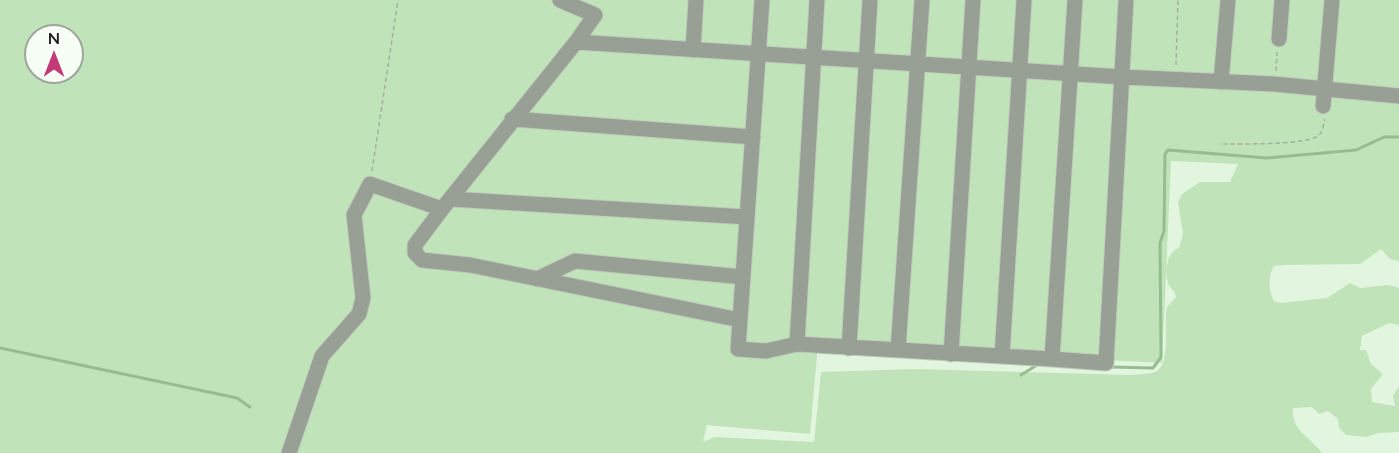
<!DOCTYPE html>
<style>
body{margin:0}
#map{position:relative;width:1399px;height:453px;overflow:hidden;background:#e2f5de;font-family:Lato,sans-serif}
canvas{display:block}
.north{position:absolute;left:24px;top:24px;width:60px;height:60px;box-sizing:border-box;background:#f7fef5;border:2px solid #9ea59c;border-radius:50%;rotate:0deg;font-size:16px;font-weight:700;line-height:24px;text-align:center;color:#181f17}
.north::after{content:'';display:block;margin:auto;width:21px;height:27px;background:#c33a75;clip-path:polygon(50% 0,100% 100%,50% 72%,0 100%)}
</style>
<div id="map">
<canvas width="1399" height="453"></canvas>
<div class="north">N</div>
</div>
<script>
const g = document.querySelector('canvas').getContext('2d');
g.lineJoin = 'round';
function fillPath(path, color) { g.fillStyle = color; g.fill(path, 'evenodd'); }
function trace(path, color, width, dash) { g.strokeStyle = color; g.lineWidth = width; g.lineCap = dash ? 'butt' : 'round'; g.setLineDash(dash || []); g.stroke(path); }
const green = new Path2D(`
 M0 0H1399V261L1390 259 1381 249 1360 264 1283 265 1274 266C1268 275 1268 291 1274 301L1280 303 1327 298 1350 283 1360 288 1388 285 1399 288V325L1389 323 1362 336 1360 350H1366L1371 364 1383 374 1371 389 1372 402 1395 406 1393 396 1399 386V432L1378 433 1367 437 1346 435 1339 428 1338 419 1328 411 1319 414 1312 407 1293 408C1291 431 1311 437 1322 453H0ZM36 36H72V72H36ZM1171 161 1238 164 1230 182H1200L1182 194 1178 202 1183 234 1179 248C1167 251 1163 273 1169 285 1171 289 1175 291 1176 297L1167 307C1163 322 1172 365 1155 372 1148 374 1138 374 1131 375L915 369 821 372 814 442 715 437 703 442 707 425 810 434 818 345 1162 363Z`);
const stream = new Path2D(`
 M0 348 237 398 250 407
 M1111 367 1153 368 1161 357 1160 243 1164 231 1165 154 1168 150 1267 158 1356 150 1384 137H1399
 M1021 375 1037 365`);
const path = new Path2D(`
 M1176 65 1178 0
 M1276 71 1277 52
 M1223 144C1240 144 1305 145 1318 136 1323 133 1323 125 1325 119
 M372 171 398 0`);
const minor = new Path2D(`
 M560 0 595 15 576 42 1123 77 1274 84 1399 96
 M762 0 738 349 766 351 797 344 1052 359 1075 0
 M1279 39 1282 0
 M693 50 696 0
 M1221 82 1228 0
 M1323 106 1332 0
 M512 119 753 137
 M450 199 747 217
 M442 209 415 245V253L422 260 470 265 740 320
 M537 279 575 261 743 277
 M797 344 817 0
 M849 348 870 0
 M898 350 922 0
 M951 354 973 0
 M1002 356 1024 0
 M1052 359 1106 363 1126 0
 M289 453 322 356 359 314 363 298 354 215 370 184 442 209 576 42`);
fillPath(green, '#c1e3ba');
trace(stream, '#98bc92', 3);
trace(minor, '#beceba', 17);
trace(path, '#a2b19f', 1.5, [4.5, 3]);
trace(minor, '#98a096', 15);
</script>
